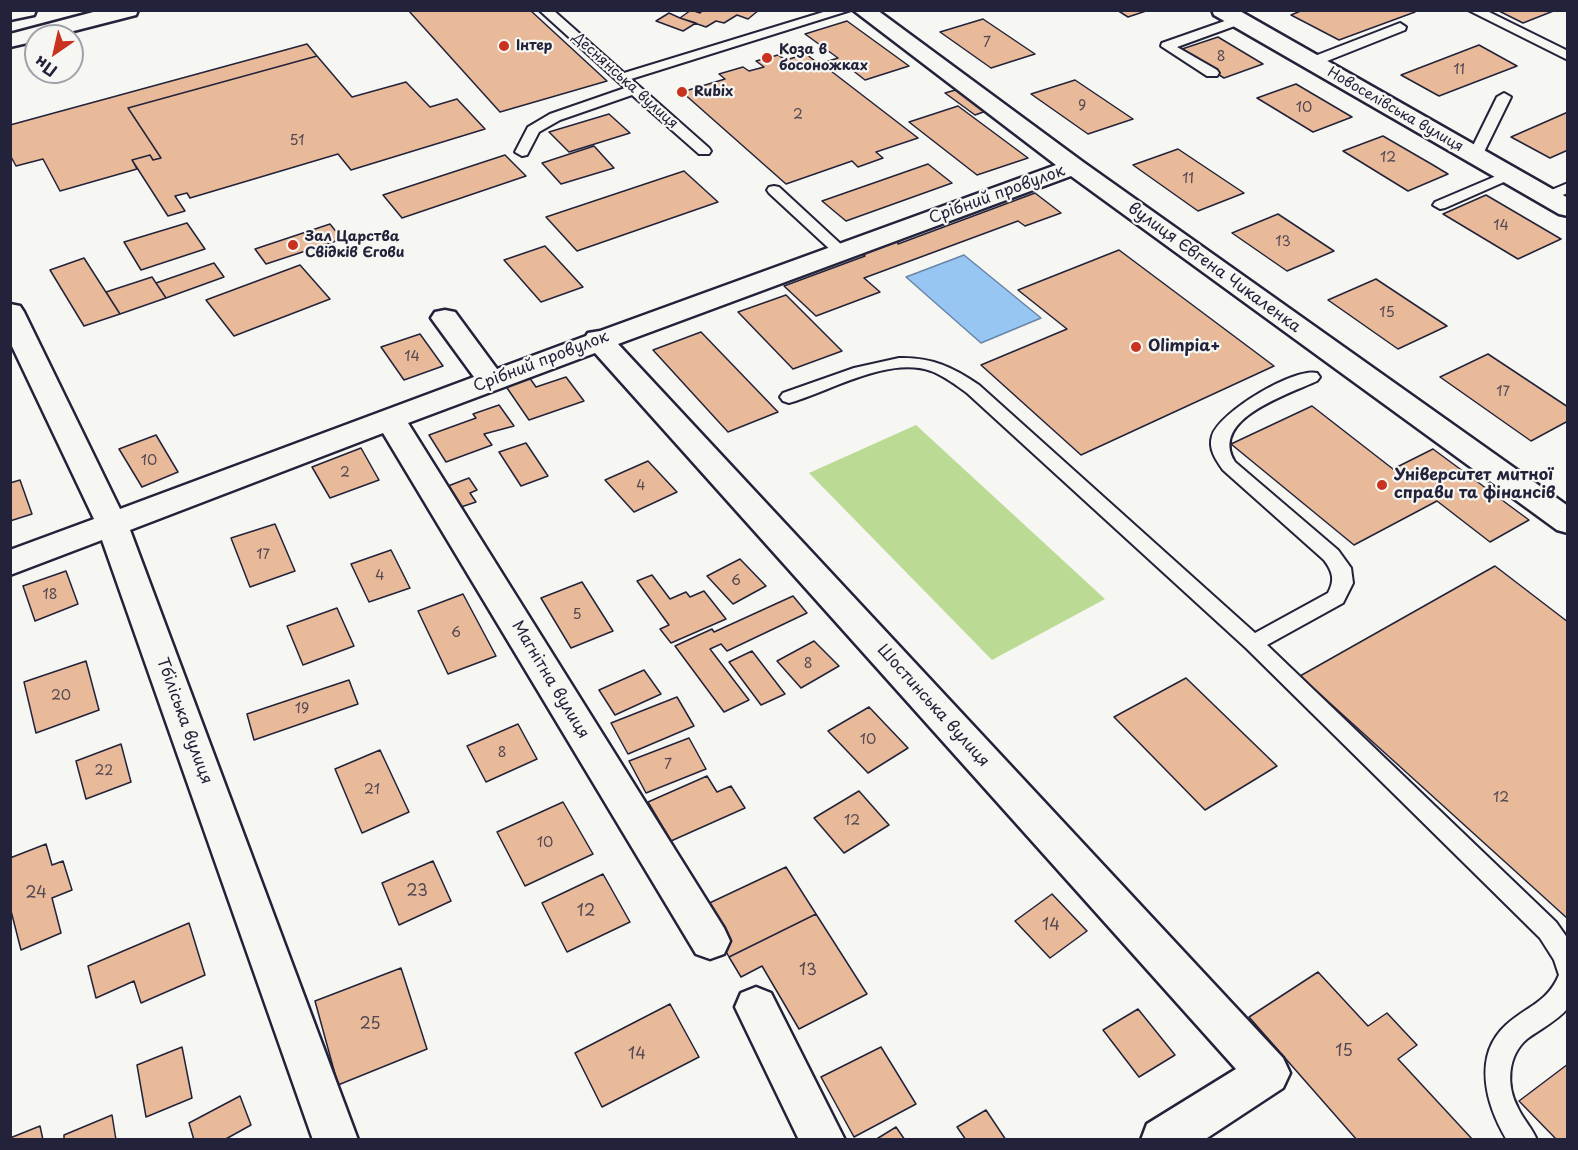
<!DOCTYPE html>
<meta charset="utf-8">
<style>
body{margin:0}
#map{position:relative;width:1578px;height:1150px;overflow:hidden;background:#f6f6f2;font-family:"Playpen Sans",sans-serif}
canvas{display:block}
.frame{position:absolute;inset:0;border:12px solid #22223b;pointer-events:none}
.north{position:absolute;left:24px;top:24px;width:60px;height:60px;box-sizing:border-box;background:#f6f6f2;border:2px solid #a1a1a9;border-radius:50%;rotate:214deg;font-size:16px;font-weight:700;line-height:24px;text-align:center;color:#22223b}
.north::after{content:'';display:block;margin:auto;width:21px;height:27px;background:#c8321e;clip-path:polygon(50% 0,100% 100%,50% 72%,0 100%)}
</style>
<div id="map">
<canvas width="1578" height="1150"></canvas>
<div class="frame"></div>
<div class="north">Пн</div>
</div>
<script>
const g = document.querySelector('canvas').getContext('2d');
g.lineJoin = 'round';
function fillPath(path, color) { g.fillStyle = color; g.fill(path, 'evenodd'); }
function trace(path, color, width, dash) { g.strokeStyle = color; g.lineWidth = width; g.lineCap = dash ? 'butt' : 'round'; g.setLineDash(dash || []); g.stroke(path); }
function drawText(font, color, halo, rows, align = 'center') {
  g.font = font + ' "Playpen Sans",sans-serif'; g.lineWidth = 4.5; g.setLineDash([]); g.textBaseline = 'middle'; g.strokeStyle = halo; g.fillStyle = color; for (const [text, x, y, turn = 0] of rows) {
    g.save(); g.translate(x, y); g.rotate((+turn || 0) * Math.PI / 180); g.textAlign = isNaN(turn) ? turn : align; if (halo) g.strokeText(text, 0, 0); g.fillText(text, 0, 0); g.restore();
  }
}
const green = new Path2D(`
 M916 425 1105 599 992 660 809 473Z`);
const water = new Path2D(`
 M964 255 1041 318 981 343 906 277Z`);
const building = new Path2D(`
 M408 10H530L607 81 500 112Z
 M691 10 700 13 703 10H759L748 19 737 15 724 23 716 21 706 27 680 18Z
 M1117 10H1149L1128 17Z
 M1303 10H1413L1415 12 1339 40 1291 15Z
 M1497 10H1556L1523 23Z
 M669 13 680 18 696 23 683 31 656 21Z
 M983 19 1035 54 991 68 940 32Z
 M847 21 909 66 865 80 847 66 831 71 918 138 876 152 883 158 858 167 852 161 786 184 682 92 725 79 719 74 743 67 749 71 764 67 756 61 778 55 786 60 806 54 819 64 838 58 805 34Z
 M1218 37 1263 64 1224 78 1179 50Z
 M307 44 317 56 128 108 161 158 153 160 150 155 132 160 137 169 60 191 43 159 16 166 10 155V125Z
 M1479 45 1517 66 1439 96 1401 75Z
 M317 56 352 97 406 82 430 107 457 99 485 129 351 170 338 154 190 198 187 193 175 196 185 211 168 216 132 160 150 155 153 160 161 158 128 108Z
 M1075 80 1133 119 1088 134 1031 94Z
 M1296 84 1352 117 1313 132 1257 98Z
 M959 89 989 110 975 115 945 93Z
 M958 106 1028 158 977 175 909 122Z
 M1568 112V150L1550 158 1511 137Z
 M609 114 630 133 569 152 549 132Z
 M1383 136 1433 165 1448 174 1408 191 1343 151Z
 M594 146 614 168 561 184 542 163Z
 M1178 149 1244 193 1198 211 1133 165Z
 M505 155 526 176 402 218 383 195Z
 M928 164 952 183 846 221 822 201Z
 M684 171 718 202 577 251 546 217Z
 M1035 193 1061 213 1025 226 1018 221 864 278 880 292 816 316 784 286 865 256 859 250 899 235 898 244Z
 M1486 195 1561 239 1518 259 1443 214Z
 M1278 214 1334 251 1287 271 1232 233Z
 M187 223 205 249 141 270 124 242Z
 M330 224 342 239 266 264 255 249Z
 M545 246 583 287 541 302 504 260Z
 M1119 250 1274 366 1081 455 981 365 1067 329 1018 290Z
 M84 258 120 314 84 326 50 270Z
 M214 263 224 277 166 298 156 283Z
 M300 265 330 299 234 336 206 300Z
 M152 277 166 298 120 314 106 292Z
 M1376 279 1447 326 1398 349 1328 300Z
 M786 295 842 351 793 369 738 312Z
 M701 332 778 412 728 432 653 350Z
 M420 334 443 366 404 380 381 347Z
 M1488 354 1568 407V421L1531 441 1440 377Z
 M529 377 536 387 566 377 584 401 529 420 505 385Z
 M499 405 514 426 484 434 492 445 446 462 429 435 476 418 473 414Z
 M1312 406 1393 469 1433 449 1529 520 1490 542 1437 501 1354 545 1231 444Z
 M156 435 178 472 142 487 119 449Z
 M526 443 548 476 521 486 499 452Z
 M361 448 379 480 330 498 312 467Z
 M648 461 677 492 634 512 605 480Z
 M469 478 477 490 470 493 476 502 461 507 448 486Z
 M20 480 32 514 10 521V483Z
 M275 524 295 571 250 587 231 538Z
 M391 550 410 588 369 602 351 564Z
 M740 559 766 586 733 604 707 576Z
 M1495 566 1568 622V919L1300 676Z
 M66 571 78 604 35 621 23 586Z
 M652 575 670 599 686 592 690 597 704 591 726 619 671 643 660 629 669 625 637 581Z
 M582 582 613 631 571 648 541 598Z
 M463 594 496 656 448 674 418 611Z
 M793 596 807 613 727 651 721 644 710 649 749 700 724 712 675 646 712 629 714 632Z
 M337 608 354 646 303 665 287 626Z
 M814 641 839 666 801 688 777 661Z
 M752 651 785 694 761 705 729 662Z
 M86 661 99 710 36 733 24 682Z
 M644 670 661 694 615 715 599 690Z
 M1186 678 1277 766 1205 810 1114 717Z
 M349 680 358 704 254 740 247 714Z
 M677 697 694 726 628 754 611 723Z
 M869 707 908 748 868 773 828 731Z
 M518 724 537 759 486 782 467 746Z
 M689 738 706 769 646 793 629 761Z
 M121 744 131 782 86 799 76 761Z
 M380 750 409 812 362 833 335 769Z
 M707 776 717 792 731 786 745 808 671 841 648 802Z
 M859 791 889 825 844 853 814 818Z
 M563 802 593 854 525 886 497 832Z
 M46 844 52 865 63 861 72 890 52 898 61 933 21 950 10 907V858Z
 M433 861 451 901 399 925 382 883Z
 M786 867 816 914 729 957 701 907Z
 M603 874 630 922 567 952 542 903Z
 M1052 894 1087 931 1050 958 1015 921Z
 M816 914 867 994 799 1029 762 966 741 977 729 957Z
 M189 923 205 975 141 1003 134 981 96 998 88 966Z
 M401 968 427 1049 338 1085 315 1001Z
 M1318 972 1368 1026 1387 1013 1417 1045 1398 1059 1473 1140H1357L1249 1017Z
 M670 1004 699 1057 602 1107 575 1053Z
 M1138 1009 1175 1055 1139 1077 1103 1030Z
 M182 1047 192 1098 146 1117 137 1065Z
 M881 1047 916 1104 854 1137 821 1077Z
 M1568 1064V1140H1557L1519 1101Z
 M240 1096 251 1125 224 1140H194L189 1123Z
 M986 1110 1006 1140H966L957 1127Z
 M112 1115 116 1140H64V1135Z
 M40 1126 43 1140H10V1138Z
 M896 1127 905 1140H875Z`);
const lane = new Path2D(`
 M539 10H553L624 73 830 10H851L631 79 709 148 711 151 709 154H699L632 95 560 120 539 132 527 155 522 156 515 152 528 127 550 114 625 88Z
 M1468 10H1485L1568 51V60Z
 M1239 16 1245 20 1243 23 1177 47 1217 70 1219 73 1217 76H1207L1161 46 1162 43Z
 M1400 23 1406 27 1405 30 1317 65H1307L1305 62 1307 59Z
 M1504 93 1511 97 1482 156 1475 160 1470 159 1468 156 1497 97Z
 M1508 171 1515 175 1513 178 1445 208 1440 209 1433 205 1435 202Z
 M1568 183V193L1547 201 1540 197 1542 194Z
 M774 186 779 187 845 248 848 251 845 254H835L769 193 767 190 769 187Z
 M899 358C931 357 953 367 979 385L1255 633 1328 593C1335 580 1333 572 1324 560L1223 470C1216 460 1208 449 1212 436 1219 412 1295 367 1317 373L1320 377 1317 381C1289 394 1208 419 1235 462L1338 550 1351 568 1353 583 1343 603 1267 645 1556 922 1568 939V1008C1556 1022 1540 1029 1527 1039 1507 1056 1506 1086 1518 1108 1523 1119 1532 1128 1537 1140H1507C1486 1105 1472 1056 1506 1025 1527 1006 1547 1003 1559 975L1554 960 1540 938 1246 648 967 393C956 385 944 376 931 371 888 356 831 391 789 403L783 401 780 397 783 393 854 368Z`);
const street = new Path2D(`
 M853 10H877L1083 162 1568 506V533L1557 530 1071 176 618 344 1283 1058 1290 1073 1283 1088 1204 1140H1141L1147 1124 1236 1069 595 353 408 423 724 928 730 941 724 954 710 959 696 954 383 433 130 530 358 1140H313L102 540 10 575V550L94 519 10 342V304L20 306 24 312 120 509 474 377 431 318 435 312 445 310 455 312 497 369 586 336 588 333 600 331 1056 165Z
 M1212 10H1238L1568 198V216L1559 214 1214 15Z
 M756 987 771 993 845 1140H799L735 1007 741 993Z`);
const primary = new Path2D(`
 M10 10H36L34 15 10 20Z
 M101 10H138L136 15 54 36H36V41L10 47V34Z`);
const markers = [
 [504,46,6,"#c8321e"],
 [767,58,6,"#c8321e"],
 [682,92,6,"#c8321e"],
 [293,245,6,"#c8321e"],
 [1136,347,6,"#c8321e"],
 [1382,485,6,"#c8321e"]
];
const numberNames = [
 ["7",987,43],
 ["8",1221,57],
 ["11",1459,70],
 ["9",1082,106],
 ["10",1304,108],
 ["2",798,115],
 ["51",297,141],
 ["12",1388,158],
 ["11",1188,179],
 ["14",1501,226],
 ["13",1283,242],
 ["15",1387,313],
 ["14",412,357],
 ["17",1503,392],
 ["10",149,461],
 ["2",345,473],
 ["4",641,486],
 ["17",263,555],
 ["4",380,576],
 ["6",736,581],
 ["18",50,595],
 ["5",577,615],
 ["6",456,633],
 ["8",808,664],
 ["20",61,696],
 ["19",302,709],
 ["10",868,740],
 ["8",502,753],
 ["7",668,765],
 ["22",104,771],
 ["21",372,790],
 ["12",1501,798],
 ["12",852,821],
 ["10",545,843]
];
const farPoinames = [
 ["Інтер",516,46],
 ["Коза в",779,50],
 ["босоножках",779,66],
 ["Rubix",694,92],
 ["Зал Царства",305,237],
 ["Свідків Єгови",305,253]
];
const farStreetnames = [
 ["Деснянська вулиця",625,81,42],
 ["Новоселівська вулиця",1395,110,30]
];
const streetNames = [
 ["Срібний провулок",997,195,-20],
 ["вулиця Євгена Чикаленка",1214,268,36],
 ["Срібний провулок",541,362,-21],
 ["Магнітна вулиця",550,680,59],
 ["Шостинська вулиця",933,706,48],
 ["Тбіліська вулиця",184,721,70]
];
const poiNames = [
 ["Olimpia+",1148,347],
 ["Університет митної",1394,476],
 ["справи та фінансів",1394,494]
];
const nearNumbernames = [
 ["23",417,892],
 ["24",36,894],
 ["12",586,912],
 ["14",1051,926],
 ["13",808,971],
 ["25",370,1025],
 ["15",1344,1052],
 ["14",637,1055]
];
fillPath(green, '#bbdb95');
fillPath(water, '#97c6f2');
trace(water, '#6884a9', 1.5);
fillPath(building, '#e9ba99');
trace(building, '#22223b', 1.5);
trace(lane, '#22223b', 4);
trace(street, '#22223b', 5);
trace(primary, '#22223b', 5);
fillPath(lane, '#f6f6f2');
fillPath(street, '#f6f6f2');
fillPath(primary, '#f6f6f2');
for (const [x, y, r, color] of markers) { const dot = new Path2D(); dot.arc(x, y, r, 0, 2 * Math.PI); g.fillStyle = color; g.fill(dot); trace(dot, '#f6f6f2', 2); }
drawText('14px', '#544852', null, numberNames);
drawText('bold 14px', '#22223b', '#f6f6f2', farPoinames, 'left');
drawText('14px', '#22223b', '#f6f6f2', farStreetnames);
drawText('16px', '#22223b', '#f6f6f2', streetNames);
drawText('bold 16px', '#22223b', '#f6f6f2', poiNames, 'left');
drawText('16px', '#544852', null, nearNumbernames);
</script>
